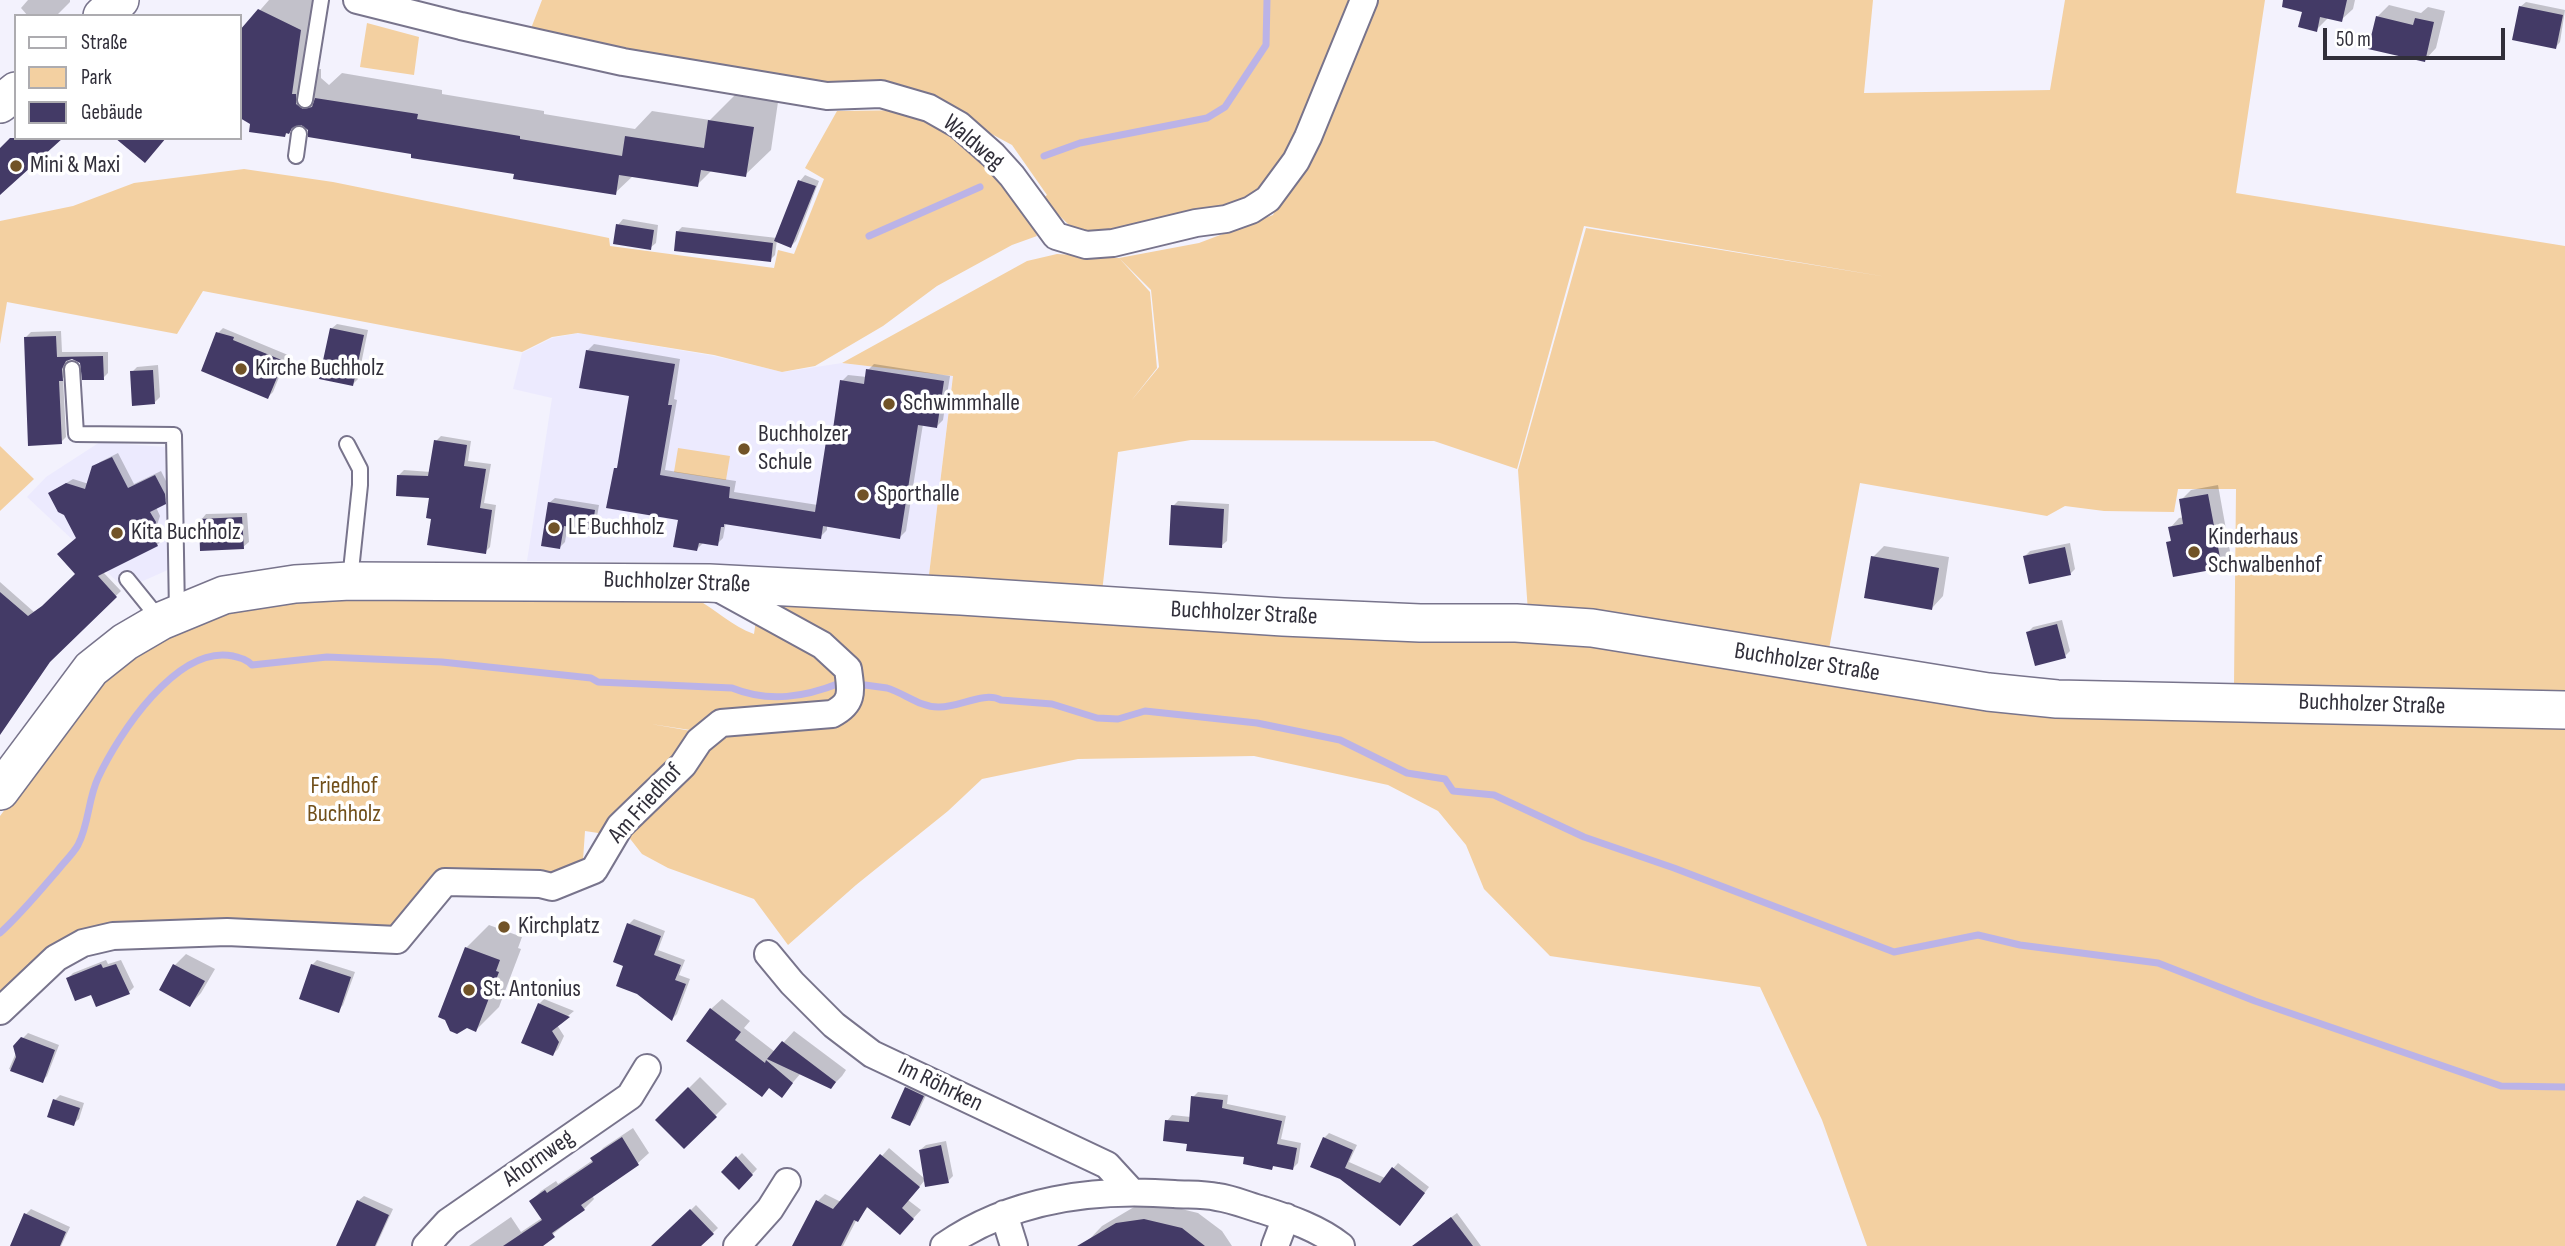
<!DOCTYPE html>
<meta charset="utf-8">
<style>
body{margin:0}
#map{position:relative;width:2565px;height:1246px;overflow:hidden;background:#f3f2fd;font-family:"Sofia Sans Condensed",sans-serif}
canvas{display:block}
.legend{position:absolute;left:14px;top:14px;width:228px;height:126px;box-sizing:border-box;background:#fff;border:2px solid #adacb0;margin:0;padding:9px 12px;list-style:none;font-size:21px;color:#312f3a}
.legend li{display:flex;align-items:center;gap:14px;height:35px}
.legend b{width:35px;border:2px solid #adacb0}
.scale{position:absolute;left:2323px;top:28px;width:182px;height:32px;box-sizing:border-box;border:4px solid #312f3a;border-top:0;padding-left:9px;font-size:21px;line-height:24px;white-space:nowrap;color:#312f3a;-webkit-text-stroke:5px #fff;paint-order:stroke}
</style>
<div id="map">
<canvas width="2565" height="1246"></canvas>
<ul class="legend">
<li><b style="height:9px;background:#fff"></b>Straße</li>
<li><b style="height:19px;background:#f3d0a1"></b>Park</li>
<li><b style="height:19px;background:#433a66"></b>Gebäude</li>
</ul>
<div class="scale">50 m</div>
</div>
<script>
const g = document.querySelector('canvas').getContext('2d');
g.lineJoin = 'round';
function fillPath(path, color) { g.fillStyle = color; g.fill(path, 'evenodd'); }
function trace(path, color, width, dash) { g.strokeStyle = color; g.lineWidth = width; g.lineCap = dash ? 'butt' : 'round'; g.setLineDash(dash || []); g.stroke(path); }
function drawText(font, color, halo, rows, align = 'center') {
  g.font = font + ' "Sofia Sans Condensed",sans-serif'; g.lineWidth = 7; g.setLineDash([]); g.textBaseline = 'middle'; g.strokeStyle = halo; g.fillStyle = color; for (const [text, x, y, turn = 0] of rows) {
    g.save(); g.translate(x, y); g.rotate((+turn || 0) * Math.PI / 180); g.textAlign = isNaN(turn) ? turn : align; if (halo) g.strokeText(text, 0, 0); g.fillText(text, 0, 0); g.restore();
  }
}
const built = new Path2D(`
 M579 333 714 356 783 372 842 363 953 375 928 583 655 562 527 561 552 398 513 389 522 353 552 338Z
 M100 442 165 447 170 569 125 589 27 497 46 477Z`);
const green = new Path2D(`
 M542 0H1356L1293 151 1271 179 1245 204 1114 232 1088 234 1068 224 1042 199 1047 195 1012 145 932 102 816 89 530 31Z
 M1367 0H1873L1864 93 2050 90 2065 0H2265L2236 193 2565 246V695L2234 684 2236 489H2178L2174 512 2104 511 2065 506 2047 516 1860 483 1829 649 1528 612 1518 470 1586 228 1887 277 1584 226 1517 469 1434 441 1191 440 1118 452 1102 592 928 583 953 376 842 363 1027 261 1057 254 1119 258 1150 292 1157 368 1131 401 1159 367 1151 290 1119 258 1199 243 1273 215Z
 M367 23 419 37 414 75 360 67Z
 M917 110 960 134 1025 209 1037 236 1012 245 937 286 883 326 815 366 782 372 714 355 578 333 552 337 522 352 203 291 177 334 7 302 0 344V221L73 206 134 183 244 169 333 182 609 238 610 246 774 268 778 250 794 254 824 179 805 168 837 111Z
 M0 446 34 479 0 511Z
 M678 448 730 456 726 480 674 472Z
 M296 598H695C716 610 732 626 754 634L759 599 1512 640 2565 723V1246H1867L1822 1120 1760 987 1550 956 1484 889 1466 845 1438 811 1388 785 1254 756 1078 759 982 779 948 811 856 885 788 945 754 899 668 868 642 854 624 831 605 834 585 831 583 860 561 881 445 880 401 930 76 934 46 949 0 997V816L103 678 175 627 232 608ZM825 711 849 721 822 727 744 731 716 740 703 733 651 724 703 732Z`);
const shadow = new Path2D(`
 M28 0H70V2L56 16H28L21 8Z
 M269 0H316V69H321V78L329 85 342 73 442 90V94L544 111V114L635 129 652 111 710 120 735 95 778 102 771 150 745 175 712 170 697 185 634 175 615 193 413 152 309 129 301 123 296 124 284 136 240 116V33Z
 M2306 0H2355L2353 9 2341 20 2328 18 2316 30Z
 M2526 2 2565 10 2560 42 2555 48 2520 7Z
 M2389 5 2421 13 2428 7 2445 11 2436 48 2425 60 2377 17Z
 M805 175 819 181 796 241 791 246 777 240 775 255 770 260 677 232 682 227 777 238 800 181Z
 M623 219 658 225 656 243 650 248 618 225Z
 M337 324 368 330 358 379 353 384 331 329Z
 M223 328 288 355 273 392 268 397 218 333Z
 M61 331 62 352H108V373L103 378 72 357 68 360V374L63 378 66 437 61 442 26 337 31 332Z
 M594 344 680 359 674 399 677 400 665 470 736 481 734 492 818 505 829 436 834 431 842 381 848 375 867 377 868 370 874 364 950 376 943 420 937 426 923 424 906 531 900 537 827 525V530L820 537 726 522 723 538 717 544 704 542 697 549 680 518 616 469 619 465 631 395 587 351Z
 M158 365 160 397 155 402 132 372 137 367Z
 M441 436 471 441 468 461 491 464 484 503 496 505 490 547 485 552 433 518 431 496 398 476 404 470 431 472 436 441Z
 M118 453 134 484 161 471 170 489V497L156 507 160 516 156 528 162 540 157 545 103 572 121 591 54 655 0 732V582L34 612 49 601 77 574 78 537 66 514 50 493 73 479 89 484 94 467 100 462Z
 M2218 485 2231 557 2221 567 2168 543 2172 539 2170 528 2179 518 2184 517 2181 500 2191 490Z
 M555 498 599 505 596 523 591 528 568 524 565 542 560 547 549 503Z
 M1178 501 1229 504 1227 541 1221 546 1173 506Z
 M247 513 249 542 243 547 201 520 206 514Z
 M2070 543 2075 569 2070 574 2025 556 2030 551Z
 M1884 546 1949 557 1943 596 1932 608 1873 557Z
 M2062 620 2070 651 2065 656 2028 632 2033 627Z
 M634 919 665 931 658 950 685 960 679 975 690 979 677 1014 672 1019 625 965 629 924Z
 M489 925 522 937 518 948 521 949 499 1007 476 1030 447 1019 466 948Z
 M186 954 215 969 201 993 190 1005 175 965Z
 M106 960 108 964 121 960 134 987 129 992H92L68 978 73 973Z
 M317 960 355 972 343 1005 338 1011 312 965Z
 M544 999 574 1011 557 1025 564 1036 558 1049 553 1054 539 1004Z
 M722 999 750 1021 744 1028 775 1052 794 1031 846 1070 842 1076 831 1087 801 1073 782 1095 770 1086 711 1009Z
 M28 1033 59 1045 47 1076 42 1081 9 1069 16 1053 15 1046Z
 M700 1077 727 1104 684 1147 657 1120Z
 M911 1083 928 1091 915 1119 910 1124 906 1088Z
 M1198 1092 1228 1095 1227 1104 1286 1116 1281 1139 1301 1143 1298 1163 1293 1168 1275 1164 1271 1168 1246 1156 1189 1142 1167 1121 1172 1115 1191 1117 1193 1097Z
 M60 1095 84 1103 79 1119 73 1124 55 1100Z
 M633 1128 649 1153 638 1163 592 1195 594 1199 584 1209 553 1234 535 1246H469L511 1217 521 1232 542 1218 531 1201 541 1191 556 1181 558 1184 593 1160 603 1148Z
 M1329 1133 1357 1145 1349 1162 1385 1178 1398 1163 1429 1187 1405 1219 1341 1178 1324 1138Z
 M946 1141 953 1176 948 1181 925 1180 908 1200 921 1210 907 1225 869 1206 857 1219 843 1246H804L818 1201 825 1194 841 1202 889 1148 925 1179 920 1150 926 1145Z
 M742 1153 757 1169 739 1188 723 1172Z
 M364 1196 393 1209 376 1246H338L358 1201Z
 M1161 1204 1198 1213 1222 1231 1232 1246H1083L1102 1226 1134 1207Z
 M696 1205 718 1228 699 1246H654Z
 M31 1209 70 1227 61 1246H12L26 1214Z
 M1457 1213 1481 1246H1429V1234Z`);
const stream = new Path2D(`
 M1044 156 1080 143 1207 118 1225 107 1266 45 1267 0
 M869 236 980 187
 M865 685C872 686 880 687 887 688 904 693 920 707 938 707 959 708 983 691 1001 700L1052 704 1097 718 1118 719 1145 711 1257 723 1340 740 1407 773 1445 779 1453 791 1494 795 1584 837 1674 868 1894 952 1978 935 2020 945 2158 963 2255 1001 2501 1086 2565 1087
 M0 933C21 914 39 892 58 870 64 862 73 854 78 845 89 824 88 799 98 778 118 735 177 644 233 656 241 658 246 659 252 665L327 657 442 662 591 678 598 682 732 688C769 703 805 697 840 683`);
const building = new Path2D(`
 M2283 0H2347L2342 22 2320 17 2317 32 2298 27 2302 12 2282 7Z
 M2519 6 2563 15 2556 49 2512 40Z
 M258 9 301 30 292 94H296V104L303 109 312 107 315 98 418 114 417 119 520 136V139L622 156 625 136 704 148 708 120 754 127 746 177 701 170 698 187 619 175 616 195 513 179 514 174 411 158V154L308 137V130L301 125 292 128 289 134 286 133 285 137 249 132 250 124 240 118V30Z
 M2376 16 2413 25 2415 18 2434 22 2425 62 2368 49Z
 M10 138H63L0 195V148Z
 M115 138H166L145 163Z
 M798 180 816 186 791 248 774 241Z
 M616 224 654 230 651 250 613 244Z
 M676 231 773 243 771 262 674 251Z
 M330 328 364 335 353 386 319 379Z
 M216 332 234 337 233 340 284 361 268 399 201 371Z
 M56 336 57 357 103 356 104 380H82L80 363 72 359 66 361 62 369 63 381H59L62 444 28 446 24 337Z
 M586 350 675 364 668 405H672L660 475 730 487 729 498 815 512 827 435 832 436 840 380 864 384 866 369 944 381 937 428 918 425 900 539 823 526 821 539 724 524V527H721L718 546 699 543 697 551 673 547 678 520 606 508 614 468H617L629 396 579 388Z
 M153 370 155 404 132 406 130 371Z
 M434 440 467 445 464 466 486 469 480 508 492 510 486 554 427 545 431 519 426 518 429 498 396 496 397 475 428 476Z
 M112 457 128 488 155 475 165 494 166 504 150 512 156 522 152 534 158 546 98 576 117 597 50 662 0 735V592L28 616 42 606 75 574 57 554 76 538 64 515 58 512 48 493 66 483 85 489 92 466Z
 M2208 494 2222 568 2173 577 2166 542 2171 541 2168 527 2183 524 2179 499Z
 M548 502 595 510 592 530 564 526 560 549 541 546Z
 M1171 505 1224 509 1222 548 1169 545Z
 M242 517 244 549 200 551 199 519Z
 M2065 547 2071 575 2029 584 2023 556Z
 M1871 556 1939 568 1932 610 1864 598Z
 M2057 624 2066 658 2035 666 2026 632Z
 M627 923 661 936 654 955 681 965 675 980 686 984 672 1021 637 994 616 986 623 966 613 962Z
 M465 947 500 960 496 971 499 972 476 1032 467 1028 457 1034 450 1031 445 1020 438 1017Z
 M101 964 103 968 116 964 130 994 96 1007 91 995 75 1001 66 978Z
 M173 964 205 981 190 1007 159 990Z
 M311 964 351 977 339 1013 299 999Z
 M538 1003 570 1017 552 1031 559 1042 553 1056 521 1043Z
 M710 1008 741 1032 735 1040 765 1063 766 1060 793 1083 782 1098 769 1088 762 1097 686 1041Z
 M21 1037 55 1050 43 1083 10 1071 16 1057 13 1046Z
 M782 1041 836 1082 831 1089 767 1059Z
 M688 1087 717 1117 684 1149 655 1120Z
 M905 1087 924 1096 910 1126 891 1118Z
 M1191 1096 1223 1100 1222 1108 1282 1121 1277 1144 1297 1148 1293 1170 1273 1166 1272 1170 1243 1164 1244 1157 1186 1151 1187 1144 1163 1141 1165 1120 1189 1122Z
 M53 1099 80 1108 74 1126 47 1117Z
 M622 1137 639 1165 581 1205 585 1210 552 1233 555 1237 543 1246H503L542 1220 529 1201 545 1190 547 1193 593 1162 590 1158Z
 M1323 1137 1353 1150 1345 1168 1380 1183 1392 1167 1425 1193 1400 1226 1340 1179 1310 1167Z
 M941 1145 949 1183 925 1187 919 1150Z
 M880 1154 920 1187 902 1208 914 1219 900 1235 867 1207 858 1222 854 1220 841 1246H792L816 1200 833 1209Z
 M736 1156 753 1175 739 1190 721 1172Z
 M357 1200 389 1215 375 1246H336Z
 M690 1209 714 1234 701 1246H651Z
 M24 1213 66 1232 60 1246H10Z
 M1451 1217 1473 1246H1412Z
 M1144 1219 1182 1228 1205 1246H1077L1116 1223Z`);
const lane = new Path2D(`
 M305 100 321 0
 M296 156 299 134
 M72 369 76 434 174 435 177 613
 M347 444 360 469V485L350 580
 M127 579 161 621`);
const street = new Path2D(`
 M357 0 461 26 623 62 827 96 881 94 929 108 959 125 993 155 1012 176 1056 236 1086 245 1113 243 1196 223 1226 219 1251 210 1268 199 1296 161 1308 137 1364 0
 M768 954 792 983 834 1025 872 1054 1107 1165 1130 1190
 M0 1011 56 958 83 943 113 936 227 932 397 940 445 882 540 884 552 887 594 870 620 826 683 765 699 741 721 723 832 714C854 703 851 691 848 669L822 645 711 584
 M1004 1214 1014 1246
 M426 1246 448 1222 630 1096 647 1068
 M737 1246 770 1209 787 1182
 M944 1246C1011 1199 1095 1188 1174 1194 1188 1195 1203 1194 1217 1197 1233 1199 1248 1206 1263 1210 1291 1219 1318 1228 1341 1246
 M1275 1246 1286 1217`);
const secondary = new Path2D(`
 M102 16 120 0
 M0 104 16 91
 M0 791 91 669 125 642 161 621 224 595 295 584 350 581 709 583 961 596 1283 617 1420 623H1516L1592 628 1988 692 2057 699 2565 710`);
const markers = [
 [16,166,7,"#715327"],
 [241,369,7,"#715327"],
 [889,404,7,"#715327"],
 [744,449,7,"#715327"],
 [863,495,7,"#715327"],
 [554,528,7,"#715327"],
 [117,533,7,"#715327"],
 [2194,552,7,"#715327"],
 [504,927,7,"#715327"],
 [469,990,7,"#715327"]
];
const streetNames = [
 ["Waldweg",973,143,40],
 ["Buchholzer Straße",677,583,2],
 ["Buchholzer Straße",1244,614,3],
 ["Buchholzer Straße",1807,663,9],
 ["Buchholzer Straße",2372,705,2],
 ["Am Friedhof",646,804,-48],
 ["Im Röhrken",940,1086,26],
 ["Ahornweg",539,1159,-35]
];
const poiNames = [
 ["Mini & Maxi",30,166],
 ["Kirche Buchholz",255,369],
 ["Schwimmhalle",903,404],
 ["Buchholzer",758,435],
 ["Schule",758,463],
 ["Sporthalle",877,495],
 ["LE Buchholz",568,528],
 ["Kita Buchholz",131,533],
 ["Kinderhaus",2208,538],
 ["Schwalbenhof",2208,566],
 ["Kirchplatz",518,927],
 ["St. Antonius",483,990]
];
const parkNames = [
 ["Friedhof",344,787],
 ["Buchholz",344,815]
];
fillPath(built, '#eceafe');
fillPath(green, '#f3d0a1');
fillPath(shadow, '#0003');
trace(stream, '#bbb3e7', 7);
fillPath(building, '#433a66');
trace(lane, '#78748c', 18);
trace(street, '#78748c', 30);
trace(secondary, '#78748c', 40);
trace(lane, '#fff', 14);
trace(street, '#fff', 26);
trace(secondary, '#fff', 37);
for (const [x, y, r, color] of markers) { const dot = new Path2D(); dot.arc(x, y, r, 0, 2 * Math.PI); g.fillStyle = color; g.fill(dot); trace(dot, '#fff', 2.5); }
drawText('24px', '#312f3a', '#fff', streetNames);
drawText('24px', '#312f3a', '#fff', poiNames, 'left');
drawText('24px', '#714f19', '#fff', parkNames);
</script>
